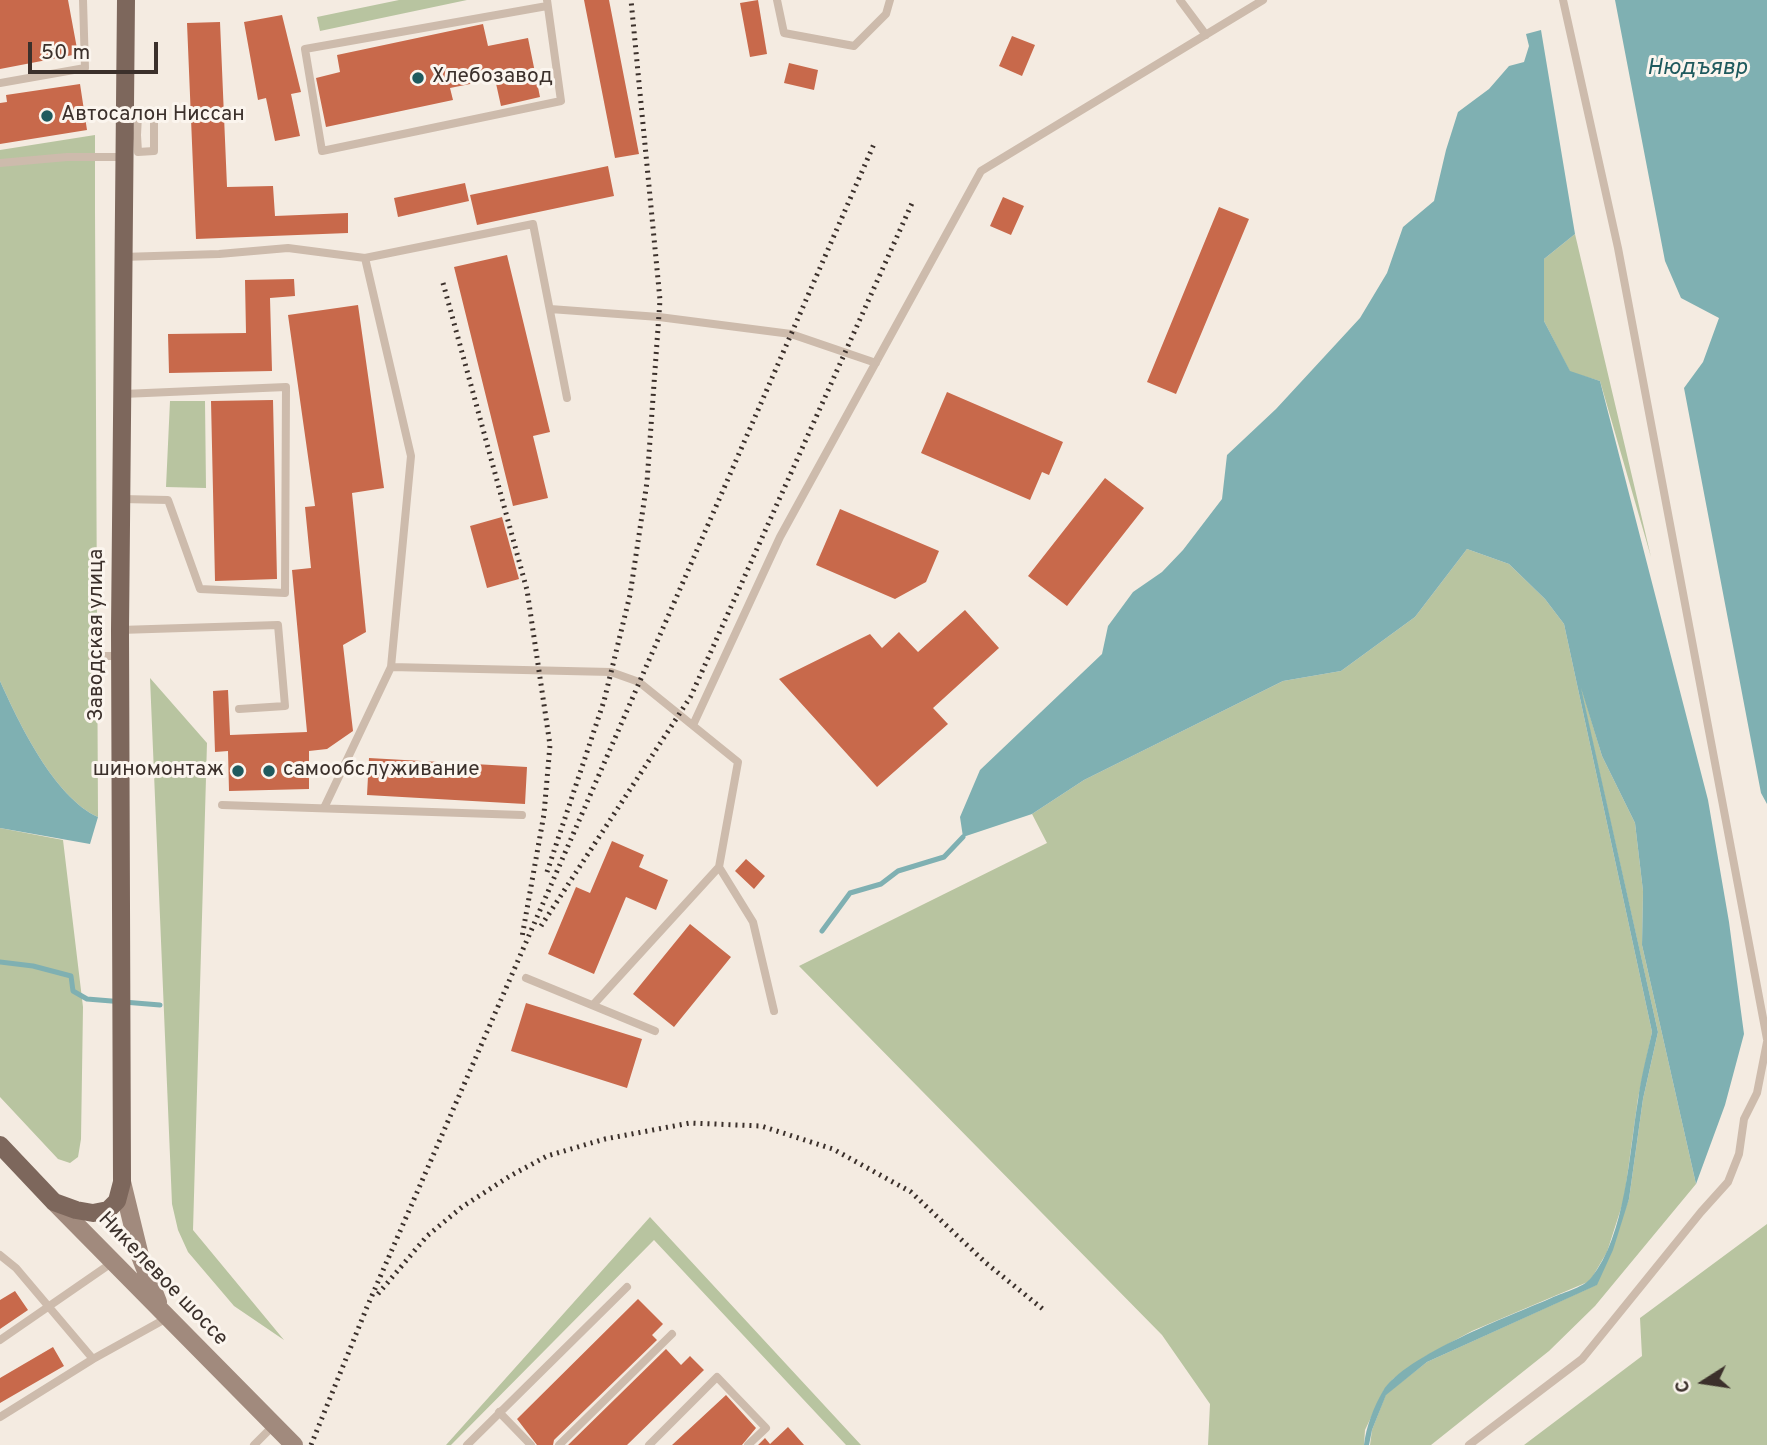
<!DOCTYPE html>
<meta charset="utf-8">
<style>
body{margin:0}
#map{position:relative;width:1767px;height:1445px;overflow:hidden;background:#f4ebe1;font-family:Overpass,sans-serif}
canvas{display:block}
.north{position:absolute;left:1669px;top:1347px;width:70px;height:70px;-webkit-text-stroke:5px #fbf5ee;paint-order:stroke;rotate:258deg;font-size:19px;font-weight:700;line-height:28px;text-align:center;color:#3b302b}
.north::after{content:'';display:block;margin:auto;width:24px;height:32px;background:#3b302b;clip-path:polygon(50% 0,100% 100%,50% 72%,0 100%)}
.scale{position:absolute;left:28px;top:42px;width:130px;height:32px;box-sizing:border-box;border:4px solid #3b302b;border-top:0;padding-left:9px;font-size:21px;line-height:24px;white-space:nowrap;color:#3b302b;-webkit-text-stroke:5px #fbf5ee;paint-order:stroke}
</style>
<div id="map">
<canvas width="1767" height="1445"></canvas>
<div class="north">С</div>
<div class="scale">50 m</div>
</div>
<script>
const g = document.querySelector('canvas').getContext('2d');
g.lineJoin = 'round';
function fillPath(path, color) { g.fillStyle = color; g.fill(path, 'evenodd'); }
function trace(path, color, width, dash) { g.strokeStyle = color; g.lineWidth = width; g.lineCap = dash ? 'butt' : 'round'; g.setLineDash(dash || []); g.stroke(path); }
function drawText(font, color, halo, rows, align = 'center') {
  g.font = font + ' Overpass,sans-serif'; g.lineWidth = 6; g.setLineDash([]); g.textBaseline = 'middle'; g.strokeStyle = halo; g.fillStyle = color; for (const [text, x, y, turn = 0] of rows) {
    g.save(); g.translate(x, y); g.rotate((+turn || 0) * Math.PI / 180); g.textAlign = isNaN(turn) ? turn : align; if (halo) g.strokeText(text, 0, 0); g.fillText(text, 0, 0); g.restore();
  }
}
const green = new Path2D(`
 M399 0H467L320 31 317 17Z
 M95 135V211L98 817C54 797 19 723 0 681V150Z
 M1575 234 1651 557 1600 381 1570 372 1544 321V259Z
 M170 401H205L206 488 166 487Z
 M1467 549 1509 564 1545 599 1564 624 1652 1032 1638 1098 1624 1199 1607 1252 1590 1281 1472 1331 1426 1356 1393 1379 1384 1390 1365 1430 1364 1445H1208L1210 1404 1162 1335 799 966 1047 843 1032 814 1084 780 1283 681 1341 671 1415 617Z
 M1577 673 1602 756 1635 823 1643 891 1642 945 1696 1184 1595 1306 1549 1351 1431 1445H1370L1372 1430 1386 1394 1427 1362 1596 1285 1629 1199 1643 1099 1658 1032Z
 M150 678 207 743 193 1230 284 1340 234 1306 188 1252 178 1230 172 1204Z
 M0 828 63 840 83 1007 81 1139 78 1157 70 1163 58 1159 0 1097Z
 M650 1217 861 1445H846L654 1240 451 1445H446Z
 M1767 1224V1445H1524L1642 1356 1640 1318Z`);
const water = new Path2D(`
 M1615 0H1767V804L1761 793 1684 388 1703 362 1719 318 1681 298 1665 261Z
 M1541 30 1575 234 1544 259V321L1570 371 1600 381 1708 800 1729 922 1744 1034 1725 1105 1696 1184 1642 945 1643 891 1635 823 1602 756 1581 688 1658 1032 1643 1099 1629 1199 1613 1250 1597 1285 1427 1362 1386 1395 1372 1430 1369 1445H1364C1366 1427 1374 1406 1383 1391 1405 1355 1510 1316 1549 1299 1561 1293 1583 1288 1591 1278 1626 1235 1629 1153 1638 1100 1641 1077 1647 1055 1652 1032L1564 624 1545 599 1509 564 1467 549 1415 617 1341 671 1283 681 1084 780 1032 814 963 837 960 817 980 770 1102 654 1108 626 1133 592 1162 572 1183 550 1222 499 1227 455 1276 409 1360 318 1387 273 1403 227 1434 201 1446 150 1458 112 1489 89 1509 66 1524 62 1529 46 1526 34Z
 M0 681C19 723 54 797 98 817L90 844 0 828Z`);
const stream = new Path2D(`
 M822 931 850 893 881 884 898 871 944 857 963 837
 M0 962 33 966 71 976 73 991 87 999 160 1005`);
const building = new Path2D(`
 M0 0H68L78 54 0 69Z
 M584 0H609L639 154 615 158Z
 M758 0 767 54 750 57 740 3Z
 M282 15 301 92 291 94 300 136 275 141 266 98 258 100 244 22Z
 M220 22 227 187 273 186 275 216 348 213V233L196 239 187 23Z
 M483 24 488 46 528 38 540 97 501 106 495 79 450 88 453 100 326 127 316 78 340 72 337 55Z
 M1012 36 1035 45 1022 76 999 66Z
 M789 63 818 70 814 90 784 83Z
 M80 84 87 130 0 144V103L7 102 6 95Z
 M608 166 614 196 477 225 470 195Z
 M465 183 469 201 398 217 394 198Z
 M1003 197 1024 206 1011 235 990 226Z
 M1219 207 1249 219 1176 394 1147 382Z
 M507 255 550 432 533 436 548 498 513 506 454 267Z
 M294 279 295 296 270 298 272 371 169 373 168 334 246 333 245 280Z
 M358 305 384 488 352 493 366 632 343 645 353 731 327 749 309 751V789L229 791 228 751 215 752 213 691 228 690 230 735 307 732 292 570 311 568 305 507 315 506 288 315Z
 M947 392 1063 442 1049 475 1042 472 1030 500 921 453Z
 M273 400 277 579 215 581 211 401Z
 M1105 478 1144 508 1067 606 1028 576Z
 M840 509 939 551 926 582 895 599 816 565Z
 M502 517 519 579 487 588 470 526Z
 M965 610 999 648 933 708 948 724 877 787 779 679 870 634 882 648 899 632 918 652Z
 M369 758 527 767 525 804 367 795Z
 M612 841 644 855 639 867 668 880 656 910 626 897 594 974 548 954 576 887 590 893Z
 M746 859 765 876 754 889 735 871Z
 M690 924 731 957 674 1027 633 994Z
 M526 1003 642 1039 627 1088 511 1051Z
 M15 1291 28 1310 0 1329V1300Z
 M638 1299 663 1324 652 1335 657 1340 554 1440 553 1445H537L517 1419Z
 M53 1347 64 1366 0 1403V1378Z
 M666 1349 681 1365 690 1356 704 1370 627 1445H568Z
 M726 1395 756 1428 742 1445H672Z
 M788 1427 804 1445H758L765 1438 770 1444Z`);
const service = new Path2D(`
 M547 0 561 101 322 151 305 49 547 6
 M777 0 784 33 854 46 886 14 890 0
 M1180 0 1206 35
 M1563 0 1618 248 1767 1039
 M0 83 85 68 83 0
 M124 137 137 135 138 152 154 151V113L138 115 137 135
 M0 163 67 157H124
 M122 257 219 254 288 248 365 258 411 456 391 667 611 672 639 682 738 762 719 867 593 1005
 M365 258 533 224 567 398
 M550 309 659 317 791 334 876 363
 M122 499 168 500 200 589 285 593 286 387 123 394
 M120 630 278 625 285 706 239 709
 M92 656H121
 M693 725 780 537 981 171 1263 0
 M222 805 522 815
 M324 808 391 667
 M719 867 753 922 774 1011
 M526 978 655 1031
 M0 1255 16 1268 93 1359
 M0 1340 113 1262
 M499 1412 531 1445
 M0 1417 93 1359 167 1318
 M254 1445 273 1426
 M467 1445 627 1287
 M559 1445 672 1334
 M649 1445 717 1377 766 1428 748 1445
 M1469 1445 1582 1359 1701 1212 1728 1182 1739 1154 1744 1119 1757 1093 1767 1042`);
const secondary = new Path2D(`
 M122 1182 140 1256 158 1302
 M54 1202 294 1445`);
const primary = new Path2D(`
 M0 1145 54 1202 76 1210 93 1213 108 1210 117 1201 122 1182 120 630 126 0`);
const rail = new Path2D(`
 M443 283 527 590 550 745 544 814 522 937
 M547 872 604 701 630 595 647 482 660 300 631 0
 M541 926 691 696 913 201
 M378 1294 427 1236 462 1207 510 1176 547 1156 605 1139 690 1123 761 1126 833 1149 911 1192 986 1263 1044 1310
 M311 1445 367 1307 874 144`);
const markers = [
 [418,78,7,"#1f5a5e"],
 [47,116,7,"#1f5a5e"],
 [238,771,7,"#1f5a5e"],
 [269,771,7,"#1f5a5e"]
];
const poiNames = [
 ["Хлебозавод",432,78],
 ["Автосалон Ниссан",61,116],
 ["шиномонтаж",224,771,"right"],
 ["самообслуживание",283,771]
];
const streetNames = [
 ["Заводская улица",98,635,-90],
 ["Никелевое шоссе",162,1280,46]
];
const waterNames = [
 ["Нюдъявр",1697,69]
];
fillPath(green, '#b8c4a0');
fillPath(water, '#7fb0b2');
trace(stream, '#7fb0b2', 5);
fillPath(building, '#c8694b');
trace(service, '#cdbbac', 8);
trace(secondary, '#a18a7d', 18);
trace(primary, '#7d675c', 18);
trace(rail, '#3b302b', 5, [2, 5]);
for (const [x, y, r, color] of markers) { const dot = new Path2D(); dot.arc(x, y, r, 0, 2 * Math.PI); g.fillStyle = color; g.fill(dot); trace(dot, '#fbf5ee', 2.5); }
drawText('21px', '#3b302b', '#fbf5ee', poiNames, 'left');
drawText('21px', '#3b302b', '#fbf5ee', streetNames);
drawText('italic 23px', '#1f5a5e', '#fbf5ee', waterNames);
</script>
